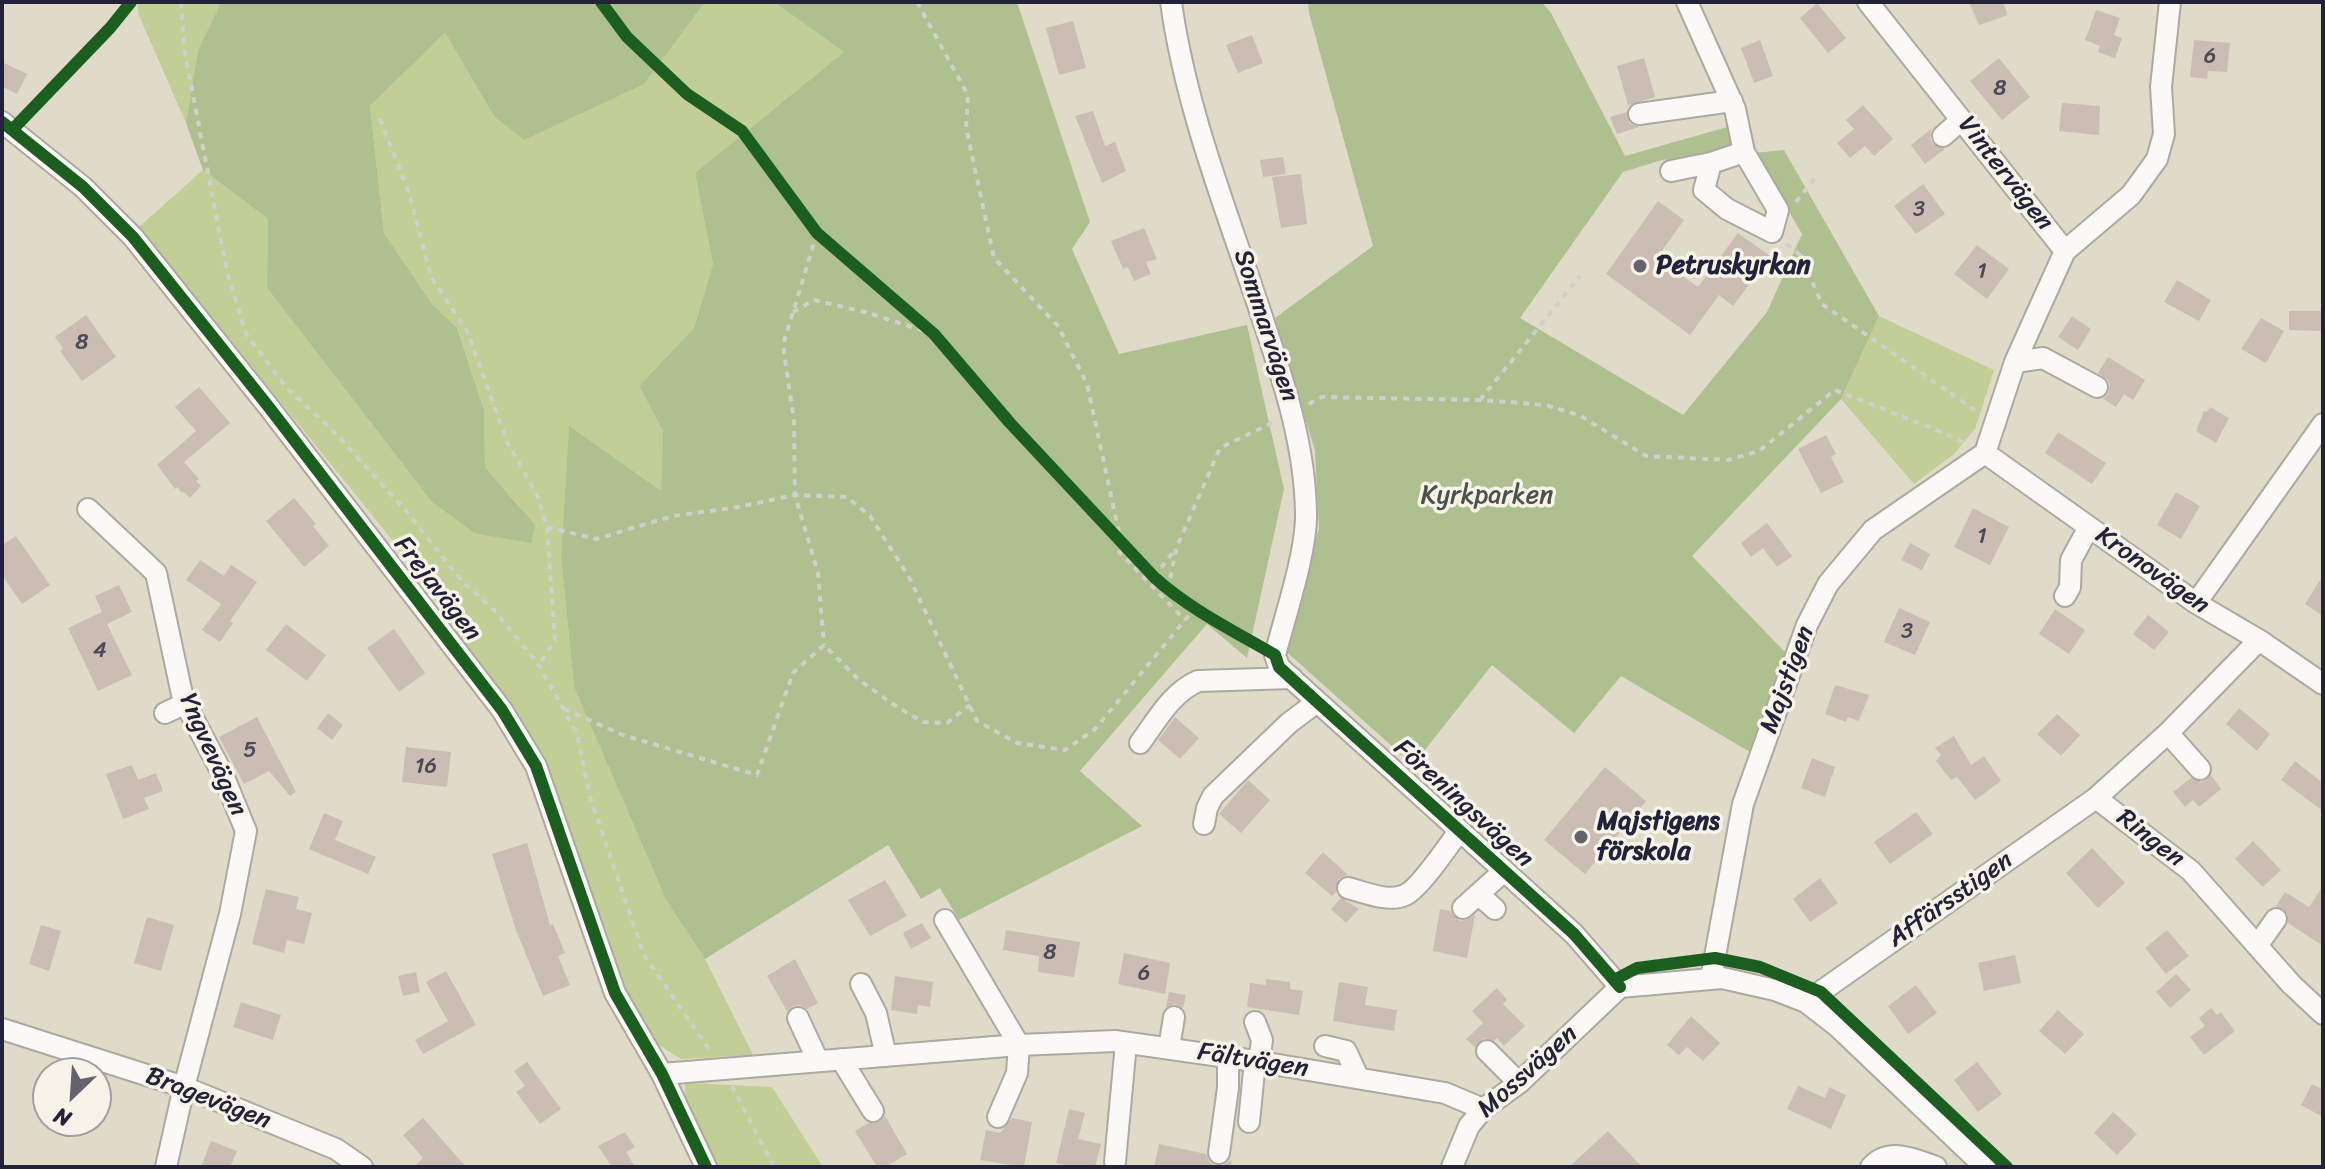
<!DOCTYPE html>
<meta charset="utf-8">
<style>
body{margin:0}
#map{position:relative;width:2325px;height:1169px;overflow:hidden;background:#e0dac8;font-family:Sriracha,sans-serif}
canvas{display:block}
.frame{position:absolute;inset:0;border:4px solid #22223b;pointer-events:none}
.north{position:absolute;left:32px;top:1057px;width:80px;height:80px;box-sizing:border-box;background:#f7f3e8;border:2px solid #a29fa3;border-radius:50%;rotate:205deg;font-size:22px;font-weight:700;line-height:32px;text-align:center;color:#22223b}
.north::after{content:'';display:block;margin:auto;width:28px;height:36px;background:#64626c;clip-path:polygon(50% 0,100% 100%,50% 72%,0 100%)}
</style>
<div id="map">
<canvas width="2325" height="1169"></canvas>
<div class="frame"></div>
<div class="north">N</div>
</div>
<script>
const g = document.querySelector('canvas').getContext('2d');
g.lineJoin = 'round';
function fillPath(path, color) { g.fillStyle = color; g.fill(path, 'evenodd'); }
function trace(path, color, width, dash) { g.strokeStyle = color; g.lineWidth = width; g.lineCap = dash ? 'butt' : 'round'; g.setLineDash(dash || []); g.stroke(path); }
function drawText(font, color, halo, rows, align = 'center') {
  g.font = font + ' Sriracha,sans-serif'; g.lineWidth = 7; g.setLineDash([]); g.textBaseline = 'middle'; g.strokeStyle = halo; g.fillStyle = color; for (const [text, x, y, turn = 0] of rows) {
    g.save(); g.translate(x, y); g.rotate((+turn || 0) * Math.PI / 180); g.textAlign = isNaN(turn) ? turn : align; if (halo) g.strokeText(text, 0, 0); g.fillText(text, 0, 0); g.restore();
  }
}
const green = new Path2D(`
 M138 2H221L198 50 186 123 138 13Z
 M705 2H774L844 52 695 173 713 264 694 328 639 386 663 431 661 492 569 428 561 557 574 687 667 902 705 959 753 1055 681 1059 651 1040 627 991 563 812 538 755 410 562 139 227 203 170 268 219 267 288 432 502 474 533 520 507 485 467 484 410 457 328 432 304 384 233 370 106 445 33 494 116 643 84Z
 M1879 316 1994 370 1975 429 1954 454 1914 484 1841 399Z
 M685 1083 772 1087 823 1167H717L685 1105Z`);
const forest = new Path2D(`
 M221 2H705L644 84 524 140 494 116 445 33 370 106 384 233 432 304 457 328 484 410 485 467 535 525 531 543 474 533 432 502 267 288 268 219 203 170 186 123 198 50Z
 M774 2H1017L1090 222 1072 249 1119 354 1247 325 1284 489 1247 658 1207 624 1080 771 1142 826 959 920 940 888 921 899 888 845 705 959 667 902 574 687 561 557 569 426 661 491 663 431 639 386 694 328 713 264 695 173 844 52Z
 M1308 2H1542L1551 13 1625 156 1731 126 1734 137 1730 147 1718 154 1662 160 1623 172 1520 318 1683 415 1767 312 1802 234 1755 153 1784 150 1879 316 1841 399 1692 556 1786 653 1750 752 1621 676 1574 733 1492 665 1413 765 1280 646 1319 529 1315 451 1275 318 1373 246 1309 13Z`);
const building = new Path2D(`
 M1969 2H2003L2008 15 1979 25Z
 M1817 3 1846 38 1828 53 1800 18Z
 M2096 10 2120 18 2114 35 2122 38 2115 58 2098 52 2100 46 2085 40Z
 M1073 21 1086 68 1059 75 1046 28Z
 M1252 35 1263 63 1238 73 1226 45Z
 M1760 40 1773 76 1754 83 1741 48Z
 M2194 40 2230 43 2227 72 2208 71 2207 79 2190 77Z
 M1644 58 1655 97 1628 105 1617 66Z
 M1999 58 2030 97 2002 120 1970 81Z
 M2 62 27 74 17 94 2 86Z
 M2062 103 2100 106 2099 135 2059 131Z
 M1863 105 1893 139 1874 156 1865 146 1850 158 1837 143 1854 129 1846 120Z
 M1093 111 1105 146 1115 142 1126 171 1102 183 1075 116Z
 M1627 112 1629 123 1639 127 1617 134 1610 117Z
 M1931 129 1930 138 1933 144 1945 149 1925 164 1911 145Z
 M1283 157 1286 174 1263 177 1260 160Z
 M1301 174 1307 224 1281 228 1272 177Z
 M1923 184 1945 214 1916 234 1894 206Z
 M1658 201 1684 220 1657 258 1698 287 1738 233 1770 256 1733 306 1719 295 1690 335 1606 274Z
 M1144 228 1157 259 1146 262 1151 274 1134 281 1128 267 1123 269 1111 241Z
 M1977 245 2009 269 1987 299 1954 274Z
 M2177 280 2211 300 2199 321 2164 302Z
 M2289 311H2323V331L2289 330Z
 M86 315 116 357 82 381 60 351 63 348 55 337Z
 M2072 316 2091 329 2078 350 2058 337Z
 M2261 318 2284 331 2266 363 2241 349Z
 M2108 357 2145 380 2133 400 2124 394 2116 407 2103 399 2108 394 2110 386 2108 380 2098 373Z
 M199 387 230 423 184 462 199 479 196 481 201 486 190 498 184 492 182 493 177 487 175 489 157 465 196 431 175 407Z
 M2210 407 2229 418 2216 443 2196 431 2204 411 2207 412Z
 M2058 432 2106 463 2092 484 2045 453Z
 M1826 435 1836 454 1831 457 1844 482 1821 493 1798 449Z
 M2176 492 2200 506 2181 539 2157 525Z
 M294 498 316 524 313 526 329 546 304 567 266 521Z
 M1973 508 2009 527 1990 565 1954 547Z
 M1767 523 1792 556 1777 567 1763 548 1751 557 1741 543Z
 M16 536 50 585 22 604 2 575V545Z
 M1910 543 1930 554 1922 570 1901 560Z
 M200 560 224 576 231 565 257 582 230 621 233 623 220 642 202 630 221 604 186 580Z
 M2323 575V616L2305 604Z
 M119 585 132 612 107 624 132 675 98 691 68 628 102 612 95 596Z
 M1899 608 1930 622 1915 655 1884 642Z
 M2055 609 2085 630 2069 654 2039 634Z
 M2148 615 2169 632 2154 650 2133 634Z
 M286 624 326 655 307 681 266 650Z
 M394 629 425 673 399 692 367 648Z
 M1835 685 1869 695 1859 721 1848 717 1846 722 1825 714Z
 M2239 708 2270 734 2257 751 2226 724Z
 M328 713 343 725 332 740 317 728Z
 M2057 714 2080 735 2061 756 2037 734Z
 M257 717 296 792 290 796 269 771 244 784 219 737Z
 M1175 717 1199 738 1180 759 1158 740Z
 M1954 736 1971 765 1984 756 2001 781 1975 800 1957 777 1951 780 1936 761 1941 755 1935 748Z
 M406 747 451 752 447 787 402 782Z
 M1812 758 1835 767 1825 797 1801 788Z
 M2295 761 2323 783V811L2281 780Z
 M132 765 138 780 156 773 163 791 144 798 149 809 123 819 106 774Z
 M1605 767 1646 801 1585 874 1544 840Z
 M2211 775 2221 789 2199 807 2193 800 2185 807 2173 792 2191 778 2202 782Z
 M1248 780 1270 800 1241 833 1219 814Z
 M1916 812 1933 834 1890 864 1874 842Z
 M324 813 343 821 335 840 376 857 368 874 309 849Z
 M2253 841 2281 870 2263 887 2235 859Z
 M527 843 550 925 553 924 565 953 558 956 570 985 543 996 516 930 492 854Z
 M2092 848 2125 883 2098 908 2066 873Z
 M1323 852 1348 875 1338 879 1336 892 1332 896 1305 873Z
 M1820 878 1838 903 1810 922 1793 899Z
 M885 880 907 916 870 936 848 900Z
 M2323 886V946L2288 923 2287 913 2276 906 2285 892 2309 907Z
 M266 889 299 897 296 909 312 913 304 944 287 940 284 953 252 944Z
 M1341 898 1359 909 1346 923 1331 909Z
 M1440 909 1450 911 1460 921 1466 920 1475 915 1467 958 1433 951Z
 M147 917 174 925 161 971 134 963Z
 M922 923 931 938 911 949 903 933Z
 M41 925 61 931 49 971 29 964Z
 M1006 930 1080 942 1074 977 1038 972 1039 956 1003 950Z
 M2167 930 2189 956 2166 974 2145 948Z
 M1124 953 1170 963 1165 994 1118 984Z
 M2015 955 2021 983 1984 991 1978 963Z
 M795 959 818 1003 807 1009 800 1005 793 1006 787 1011 767 976Z
 M446 971 476 1025 423 1054 415 1040 448 1021 426 982Z
 M416 972 420 992 403 996 398 976Z
 M2176 974 2191 990 2170 1008 2156 992Z
 M895 976 933 982 930 1007 918 1005 917 1014 891 1010Z
 M1266 979 1290 982V989L1303 991 1299 1015 1247 1007 1250 983 1266 985Z
 M1339 982 1368 987 1365 1005 1397 1010 1394 1031 1333 1021Z
 M1916 985 1937 1013 1908 1034 1888 1006Z
 M1497 988 1507 1000 1503 1004 1525 1026 1504 1046 1497 1038 1494 1041 1484 1038 1475 1047 1466 1039 1483 1023 1472 1011Z
 M1169 992 1186 995 1183 1008 1175 1004 1166 1007Z
 M241 1002 281 1015 273 1040 233 1027Z
 M2211 1008 2217 1015 2221 1012 2235 1031 2204 1055 2190 1037 2205 1026 2199 1018Z
 M2058 1010 2084 1034 2065 1054 2039 1031Z
 M1691 1016 1720 1043 1703 1061 1687 1047 1679 1055 1667 1045Z
 M527 1062 561 1109 540 1124 516 1092 525 1086 514 1071Z
 M1977 1062 2002 1094 1978 1112 1954 1080Z
 M2312 1084 2323 1090V1117L2301 1105Z
 M1798 1086 1825 1098 1829 1087 1846 1095 1831 1129 1787 1109Z
 M1069 1109 1085 1113 1078 1139 1101 1144 1095 1167H1074L1056 1163Z
 M2113 1112 2137 1134 2117 1155 2094 1133Z
 M885 1116 907 1154 885 1167H877L855 1131 868 1123 879 1122Z
 M423 1118 466 1167H414L423 1158 403 1135Z
 M1012 1118 1032 1122 1024 1167 980 1160 986 1130 1000 1133Z
 M1608 1131 1642 1167H1569Z
 M625 1132 635 1147 626 1152 635 1167H612L598 1146Z
 M211 1141 237 1151 230 1167H201Z
 M1159 1144 1206 1154 1210 1163 1216 1166 1223 1165 1232 1160 1231 1167H1154Z`);
const path = new Path2D(`
 M181 2 184 48 227 272 246 334 285 386 337 435 406 511 461 580 494 610 539 665 577 734 590 797 644 955 711 1052
 M917 2 968 95 966 127 994 258 1058 326 1087 384 1121 542 1119 552 1185 620
 M380 119 409 193 431 277 468 333 507 442 537 495 547 527 555 640 539 665
 M1796 202 1815 178
 M817 233 783 345 794 421 795 495 818 573 824 645
 M1786 244 1800 255 1822 304 1979 413
 M793 312 814 300 865 312 934 334
 M1480 400 1580 276
 M1309 404 1322 397 1480 400 1546 405 1581 416 1646 456 1728 460 1759 451 1835 390 1939 431 1967 444
 M547 527 596 539 673 516 738 507 795 495 847 497 870 516 909 577 977 721 1017 743 1065 750 1095 729 1195 608
 M1154 577 1174 551
 M1168 590 1176 549 1220 448 1276 421
 M564 709 623 735 757 775 793 673 824 645 859 680 891 703 923 722 947 723 970 705
 M732 1086 774 1167`);
const minor = new Path2D(`
 M1171 2C1186 112 1230 219 1264 323 1285 385 1305 447 1306 513 1307 551 1285 616 1275 655L1279 667 1574 934 1620 987
 M1687 2 1735 109 1744 152 1778 210 1772 232 1727 209 1704 190 1711 163 1744 152
 M1868 2 2065 251 2015 362 1985 453
 M1639 114 1732 101
 M2 122 83 187 133 237 268 406 502 710 536 766 615 993 662 1074 706 1167
 M1943 136 1961 120
 M1671 171 1711 163
 M2065 251 2131 195 2157 159 2164 134 2161 87 2170 2
 M2015 362 2043 358 2097 387
 M1985 453 2196 603 2259 640 2323 684
 M88 509 156 573 183 699 223 775 246 831 230 914 184 1087 166 1167
 M2065 596 2070 587 2071 560 2089 527
 M2196 603 2323 424
 M2259 640 2168 733 2096 798 2191 871 2291 984 2323 1014
 M165 713 186 703
 M2168 733 2200 769
 M1140 743C1157 720 1171 693 1198 681L1292 678
 M1204 824 1207 808 1213 796 1289 723 1317 702
 M1348 888C1364 892 1389 903 1405 895 1419 889 1449 845 1459 831
 M1478 894 1495 909
 M1463 908 1504 871
 M945 920 1019 1045 1115 1041 1255 1061 1445 1093 1483 1109
 M2257 946 2276 919
 M1711 978 1743 804 1807 625 1828 584 1873 530 1985 453
 M861 984 876 1013 886 1056
 M1620 987 1722 978 1775 990 1806 1002 1837 1026 1985 1167
 M1806 1002 2096 798
 M798 1018 818 1061
 M1255 1022 1262 1040 1259 1062
 M2 1029 184 1087 336 1149 362 1167
 M1325 1046 1346 1051 1358 1077
 M1169 1048 1174 1017
 M1487 1051 1519 1083
 M841 1059 873 1111
 M662 1074 1019 1045 1017 1073 998 1117
 M1249 1122 1255 1061
 M1219 1153 1228 1088V1057
 M1115 1162 1126 1043
 M1452 1167 1469 1126 1483 1109 1519 1083 1620 987
 M1871 1167C1889 1147 1914 1159 1936 1167`);
const cycleway = new Path2D(`
 M601 2 627 37 687 94 742 131 817 233 934 334 1010 423 1154 577C1189 609 1234 631 1275 655L1279 667 1303 689 1574 934 1620 987
 M2 122 83 187 133 237 268 406 502 710 536 766 615 993 662 1074 706 1167
 M13 129 110 28 131 2
 M1614 980 1637 968 1715 958 1760 967 1821 992 2007 1167`);
const markers = [
 [1640,266,8,"#64626c"],
 [1581,837,8,"#64626c"]
];
const numberNames = [
 ["6",2210,57],
 ["8",2000,89],
 ["3",1919,210],
 ["1",1982,272],
 ["8",82,343],
 ["1",1982,537],
 ["3",1907,632],
 ["4",100,651],
 ["5",250,751],
 ["16",426,767],
 ["8",1050,953],
 ["6",1144,974]
];
const streetNames = [
 ["Vintervägen",2005,174,52],
 ["Sommarvägen",1265,326,72],
 ["Kronovägen",2152,571,35],
 ["Frejavägen",437,589,52],
 ["Majstigen",1788,680,-70],
 ["Yngvevägen",212,755,66],
 ["Föreningsvägen",1463,804,42],
 ["Ringen",2150,839,38],
 ["Affärsstigen",1951,900,-35],
 ["Fältvägen",1253,1061,9],
 ["Mossvägen",1528,1072,-42],
 ["Bragevägen",208,1099,21]
];
const poiNames = [
 ["Petruskyrkan",1656,266],
 ["Majstigens",1597,822],
 ["förskola",1597,852]
];
const parkNames = [
 ["Kyrkparken",1487,496]
];
fillPath(green, '#c1ce95');
fillPath(forest, '#aec08f');
fillPath(building, '#cbbdb3');
trace(minor, '#ada9a0', 24);
trace(path, '#d1cfcb', 4, [6, 6]);
trace(minor, '#faf9f7', 20);
trace(cycleway, '#1b5e20', 12);
for (const [x, y, r, color] of markers) { const dot = new Path2D(); dot.arc(x, y, r, 0, 2 * Math.PI); g.fillStyle = color; g.fill(dot); trace(dot, '#f7f3e8', 3); }
drawText('22px', '#4c4959', null, numberNames);
drawText('26px', '#22223b', '#f7f3e8', streetNames);
drawText('bold 26px', '#22223b', '#f7f3e8', poiNames, 'left');
drawText('26px', '#4a534a', '#f7f3e8', parkNames);
</script>
